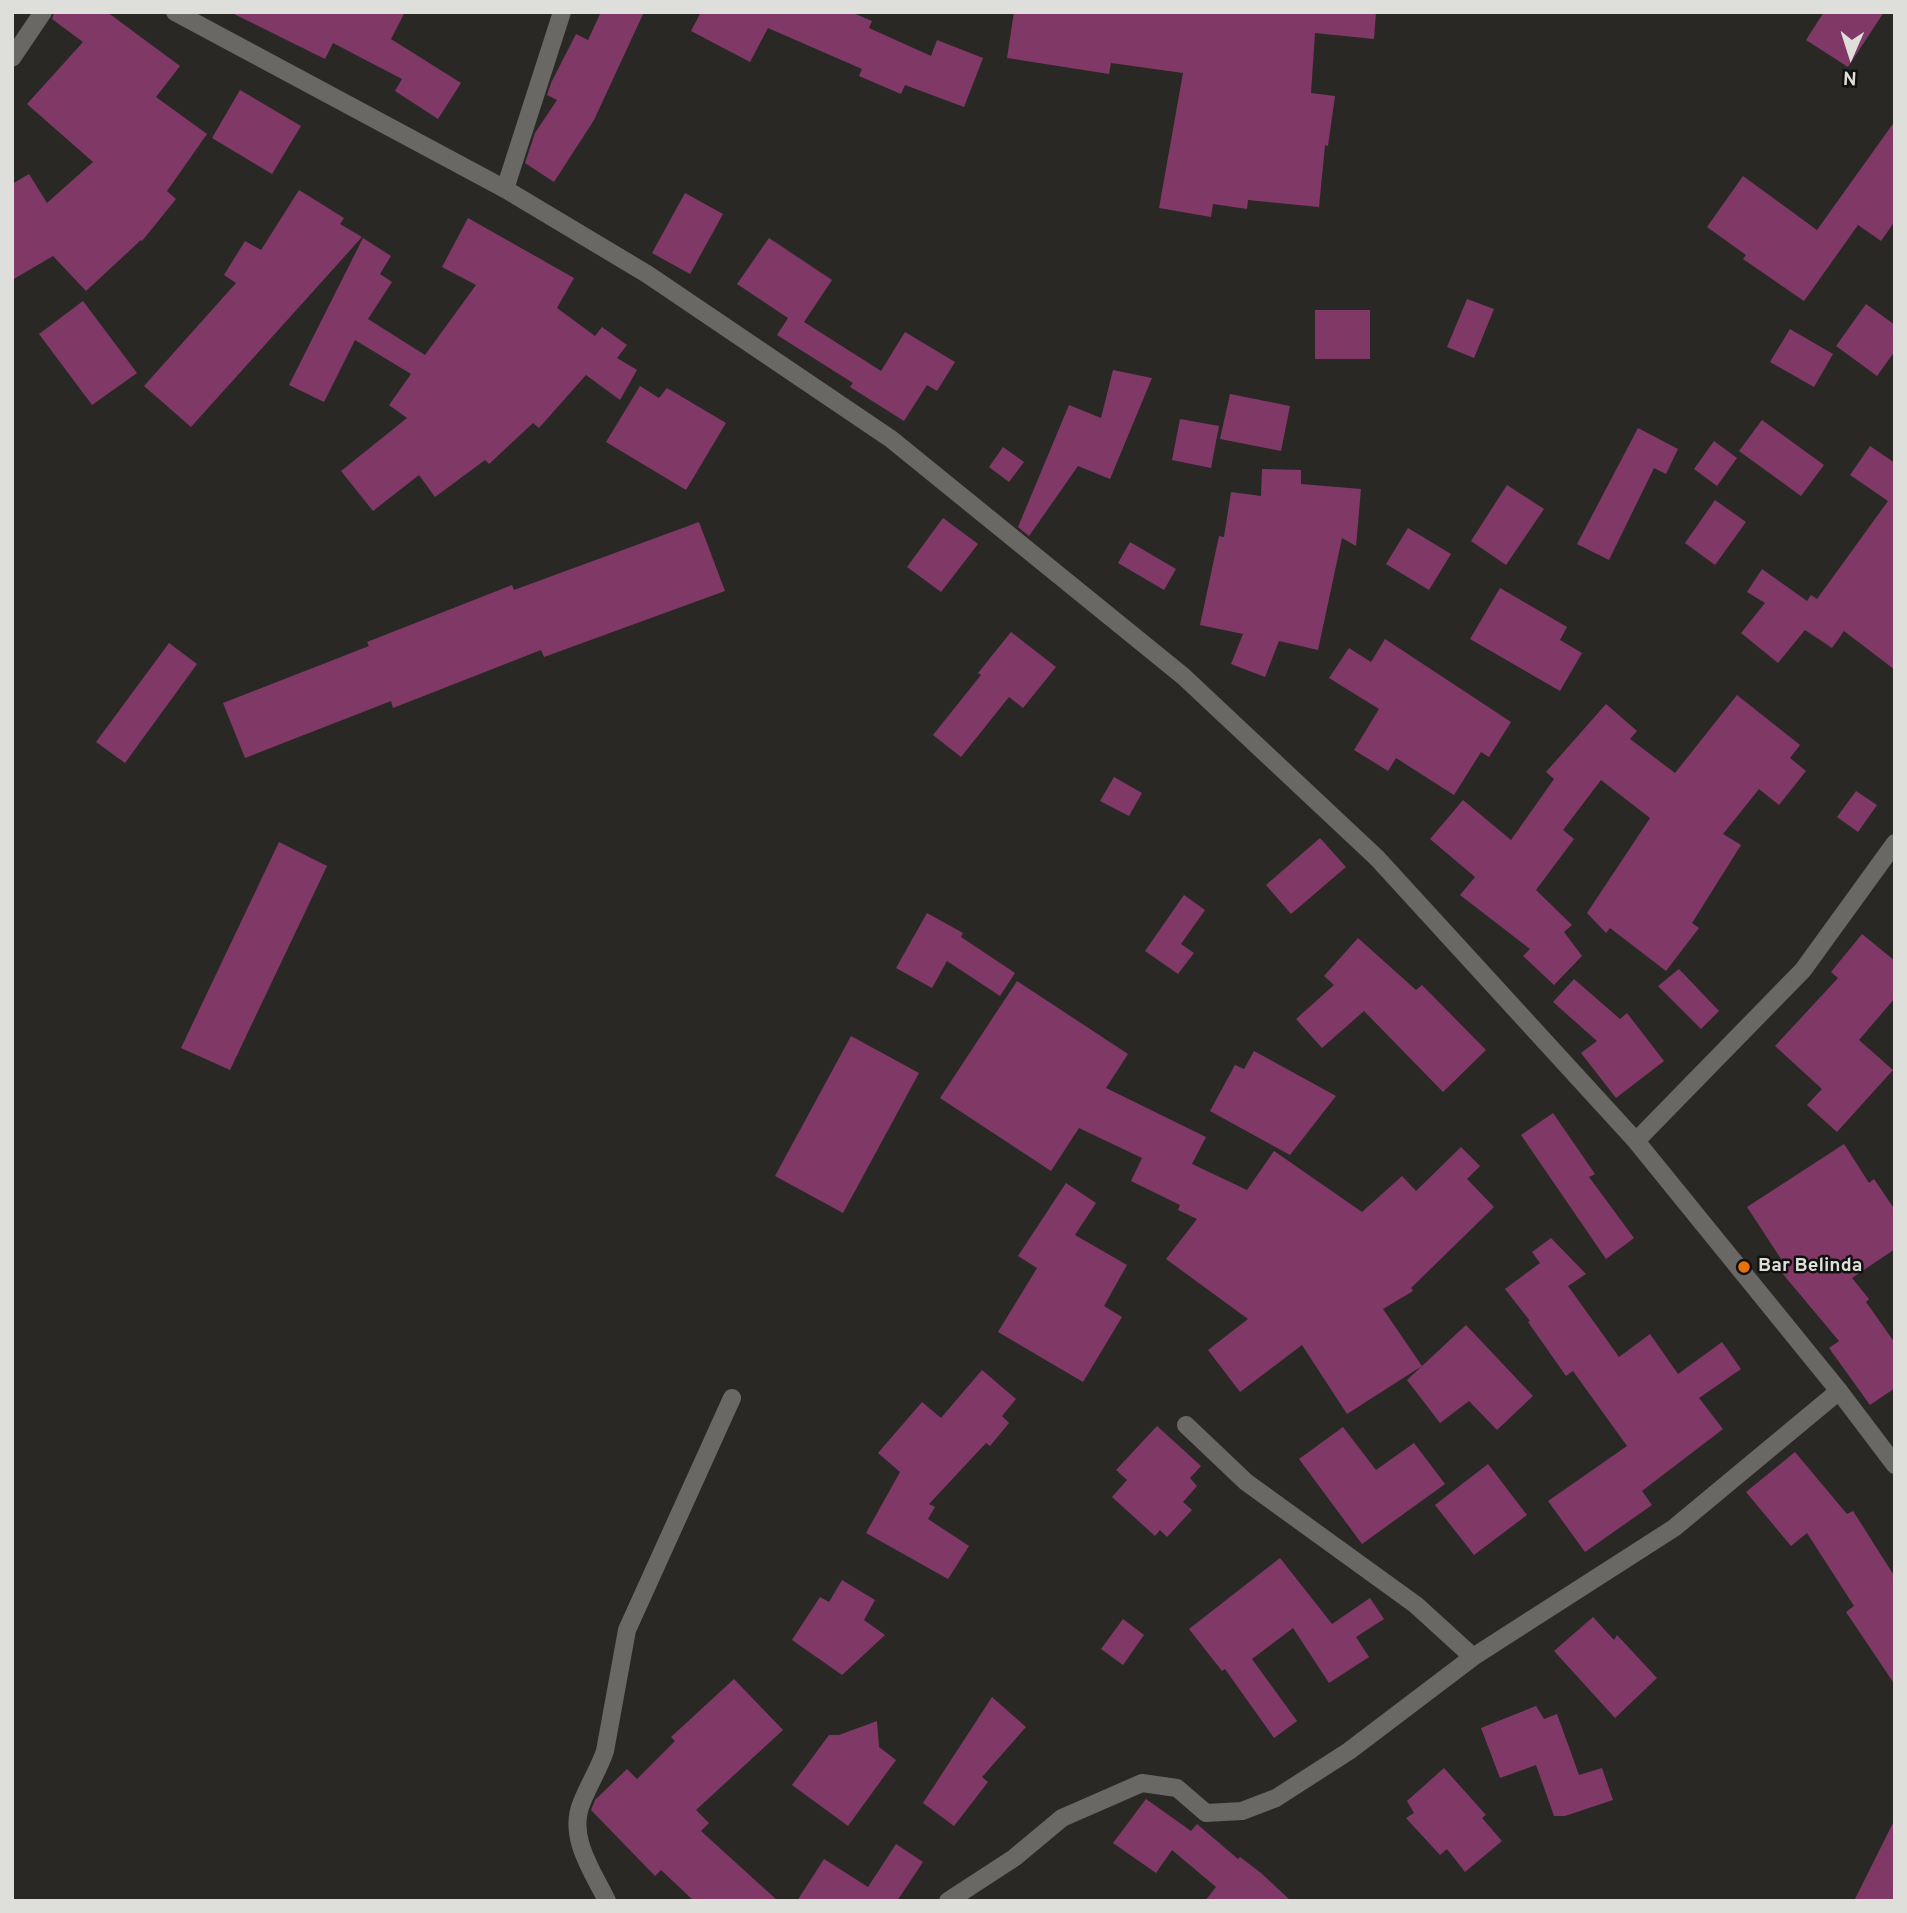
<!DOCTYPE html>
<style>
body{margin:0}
#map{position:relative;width:1907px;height:1913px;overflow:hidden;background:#292825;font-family:Overpass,sans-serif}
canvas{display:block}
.frame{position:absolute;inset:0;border:14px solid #dededb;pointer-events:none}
.north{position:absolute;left:1816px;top:21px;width:70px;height:70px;-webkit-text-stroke:5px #11110f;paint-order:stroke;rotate:183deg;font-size:19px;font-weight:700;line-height:28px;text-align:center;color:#dededb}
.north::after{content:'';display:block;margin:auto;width:24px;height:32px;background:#dededb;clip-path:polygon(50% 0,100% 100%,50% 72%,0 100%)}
</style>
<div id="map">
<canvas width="1907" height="1913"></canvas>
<div class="frame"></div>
<div class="north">N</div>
</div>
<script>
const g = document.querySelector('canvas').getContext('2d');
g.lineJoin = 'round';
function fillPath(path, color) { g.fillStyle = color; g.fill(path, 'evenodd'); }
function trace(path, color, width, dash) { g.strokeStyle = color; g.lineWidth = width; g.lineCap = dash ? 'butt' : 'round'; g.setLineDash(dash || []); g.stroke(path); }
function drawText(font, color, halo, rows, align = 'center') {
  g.font = font + ' Overpass,sans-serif'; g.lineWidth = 5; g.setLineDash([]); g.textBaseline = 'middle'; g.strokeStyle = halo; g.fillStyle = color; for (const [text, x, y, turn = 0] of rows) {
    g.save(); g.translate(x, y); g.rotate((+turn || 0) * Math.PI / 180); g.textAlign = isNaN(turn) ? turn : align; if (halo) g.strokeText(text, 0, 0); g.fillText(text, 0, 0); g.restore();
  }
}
const building = new Path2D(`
 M54 12H107L180 66 156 97 207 134 167 191 176 199 142 241 141 240 86 291 53 256 12 280V184L29 174 47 203 93 162 27 104 83 42 52 19Z
 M230 12H405L391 39 461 83 438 119 395 91 402 79 333 43 325 59Z
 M601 12H644L594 120 554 182 525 163 535 133 557 100 547 95 551 83 576 34 588 40Z
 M701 12H851L872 21 869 28 931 56 937 40 983 58 964 107 905 85 901 94 859 76 862 69 768 28 750 62 691 31Z
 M1014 12H1376L1374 39 1315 33 1311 93 1335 96 1328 146 1325 145 1319 207 1248 200 1247 209 1213 204 1211 217 1159 208 1183 73 1111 63 1109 74 1007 58Z
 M1824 12H1884L1848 67 1806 40Z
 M240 90 301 126 272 174 212 138Z
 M1895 121V221L1881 241 1858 225 1804 301 1743 259 1746 255 1707 227 1743 176 1817 230Z
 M299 190 344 218 340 224 362 237 191 427 144 386 236 283 224 275 245 241 261 250Z
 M685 193 723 214 690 274 652 253Z
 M468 218 574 278 557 308 595 336 602 327 627 345 617 358 637 370 620 400 586 375 539 428 533 423 489 464 485 460 435 497 419 475 373 511 341 471 407 418 389 405 411 374 355 340 324 402 289 385 363 238 391 256 380 274 392 282 368 319 425 355 476 285 442 267Z
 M769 238 832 280 804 322 881 371 905 332 955 362 937 391 927 385 904 421 850 387 853 383 777 335 788 318 737 284Z
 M1467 299 1494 309 1474 358 1447 347Z
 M83 301 137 373 92 405 39 334Z
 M1866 304 1895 325V351L1877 376 1836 346Z
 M1315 310H1370V359H1315Z
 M1790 329 1833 354 1814 387 1770 362Z
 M1113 370 1152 378 1110 479 1078 466 1029 536 1018 527 1069 405 1101 418Z
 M640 386 659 398 667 388 726 423 686 490 606 442Z
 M1230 394 1290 406 1281 451 1220 439Z
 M1180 419 1219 426 1211 468 1172 460Z
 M1762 420 1824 465 1801 496 1739 451Z
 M1638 428 1678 449 1666 474 1654 468 1609 560 1577 544Z
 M1714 441 1737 458 1717 486 1694 469Z
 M1870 446 1895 463V670L1844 631 1832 648 1805 630 1778 663 1741 633 1765 603 1747 592 1762 569 1807 601 1811 595 1817 599 1888 501 1850 475Z
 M1003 447 1024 462 1009 482 989 467Z
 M1262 469 1301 470V484L1361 489 1356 546 1342 538 1318 650 1279 641 1265 677 1231 664 1243 634 1200 625 1219 536 1224 537 1231 492 1261 496Z
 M1507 485 1544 509 1506 565 1471 541Z
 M1715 500 1746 522 1715 565 1685 543Z
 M943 518 978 544 941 592 907 567Z
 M699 522 725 591 544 657 541 650 393 708 391 701 245 758 223 703 369 646 367 642 512 585 514 590Z
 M1408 528 1451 554 1429 590 1386 564Z
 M1130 542 1176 569 1164 590 1118 563Z
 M1500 588 1567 627 1560 640 1582 653 1560 691 1470 639Z
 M1011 632 1056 667 1023 708 1009 697 961 757 933 735 981 675 978 673Z
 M1385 639 1511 722 1489 757 1481 752 1454 795 1396 758 1388 771 1354 750 1379 709 1329 678 1349 648 1371 662Z
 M169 643 197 664 125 763 96 742Z
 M1737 695 1800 745 1790 758 1806 771 1779 805 1759 789 1723 834 1741 845 1692 923 1699 928 1666 971 1610 928 1606 933 1587 913 1650 818 1601 780 1563 830 1574 839 1536 890 1572 925 1564 932 1582 956 1554 985 1523 956 1530 949 1460 895 1475 877 1430 839 1463 800 1511 840 1554 779 1546 772 1606 704 1637 731 1630 739 1675 773Z
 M1114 777 1142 793 1129 816 1100 801Z
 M1856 791 1877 805 1858 832 1837 817Z
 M1320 838 1346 867 1291 914 1266 885Z
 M279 842 327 866 230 1070 181 1048Z
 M1184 895 1205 910 1181 944 1194 953 1178 974 1145 951Z
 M927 913 963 933 961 937 1015 973 1000 996 947 961 932 988 896 968Z
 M1862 934 1895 961V998L1859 1040 1893 1070 1837 1132 1807 1105 1822 1089 1775 1046 1838 978 1831 972Z
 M1358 938 1416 990 1422 985 1486 1050 1443 1092 1364 1011 1322 1048 1296 1019 1334 985 1324 976Z
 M1679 969 1719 1011 1701 1029 1658 986Z
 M1574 979 1620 1019 1627 1013 1664 1061 1616 1098 1581 1053 1597 1041 1553 1002Z
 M1017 981 1128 1054 1106 1088 1206 1137 1192 1164 1247 1190 1274 1151 1362 1212 1402 1176 1416 1191 1461 1147 1480 1166 1467 1179 1494 1207 1411 1288 1413 1291 1383 1309 1422 1366 1347 1414 1302 1345 1240 1392 1208 1350 1248 1319 1166 1259 1197 1219 1178 1210 1180 1205 1131 1181 1142 1158 1079 1128 1051 1171 940 1098Z
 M851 1036 919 1073 843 1213 775 1176Z
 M1254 1051 1336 1096 1290 1155 1210 1111 1235 1065 1244 1069Z
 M1553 1113 1595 1174 1589 1177 1634 1238 1606 1259 1521 1135Z
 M1844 1144 1869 1183 1874 1179 1895 1210V1249L1852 1278 1869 1299 1866 1302 1895 1343V1388L1870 1405 1829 1348 1839 1341 1777 1267 1783 1262 1747 1207Z
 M1066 1183 1096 1203 1075 1235 1127 1265 1104 1306 1122 1317 1083 1382 998 1332 1037 1268 1018 1256Z
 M1551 1238 1586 1274 1568 1286 1619 1357 1650 1334 1678 1374 1722 1342 1741 1369 1699 1398 1723 1429 1642 1491 1652 1505 1585 1552 1548 1501 1627 1446 1573 1371 1566 1376 1528 1322 1530 1321 1505 1289 1540 1263 1532 1252Z
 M1466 1325 1533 1396 1497 1430 1469 1401 1440 1423 1407 1380Z
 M982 1370 1016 1399 1002 1416 1009 1423 990 1446 986 1443 929 1504 935 1507 928 1519 969 1546 948 1579 866 1533 900 1472 878 1453 922 1402 941 1418Z
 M1157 1426 1201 1466 1190 1478 1197 1486 1183 1502 1192 1510 1167 1537 1160 1530 1155 1536 1112 1497 1127 1480 1116 1470Z
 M1343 1427 1376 1470 1414 1443 1445 1484 1362 1544 1299 1459Z
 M1795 1452 1847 1514 1853 1511 1895 1577V1685L1846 1612 1854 1606 1807 1533 1791 1546 1746 1492Z
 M1488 1464 1527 1515 1474 1555 1435 1505Z
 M1280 1558 1332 1624 1370 1598 1384 1619 1356 1637 1369 1657 1329 1683 1293 1628 1252 1659 1297 1721 1274 1738 1225 1669 1222 1671 1189 1629Z
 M842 1580 875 1600 864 1620 885 1635 842 1675 792 1640 820 1597 829 1602Z
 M1593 1617 1614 1640 1617 1635 1657 1678 1615 1718 1554 1651Z
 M1123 1619 1144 1635 1123 1665 1101 1649Z
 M734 1679 783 1730 696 1810 709 1823 701 1831 778 1901H694L661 1870 655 1876 591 1810 595 1800 627 1769 637 1779 675 1741 671 1737Z
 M992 1697 1026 1727 982 1777 988 1782 954 1826 923 1803Z
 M1536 1706 1544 1719 1557 1714 1579 1775 1602 1768 1613 1800 1565 1816H1554L1536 1765 1500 1778 1481 1728Z
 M877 1721 879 1747 896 1760 848 1826 792 1785 829 1735H839Z
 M1444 1768 1486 1815 1482 1818 1502 1841 1465 1872 1447 1849 1440 1855 1406 1818 1414 1813 1407 1801Z
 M1146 1799 1191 1831 1197 1824 1238 1859 1240 1857 1261 1873 1291 1901H1205L1216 1887 1172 1850 1156 1873 1113 1843Z
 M1895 1819V1901H1854Z
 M896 1844 923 1862 897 1901H797L824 1859 868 1887Z`);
const street = new Path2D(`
 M12 58 43 12
 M505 189 562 12
 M1186 1425 1246 1482 1416 1605 1473 1657
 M607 1901C592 1870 567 1836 582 1802 589 1784 599 1769 605 1751L627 1630 732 1398
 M948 1901 1014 1858 1062 1818 1142 1783 1177 1788 1206 1813 1242 1811 1276 1798 1349 1751 1473 1657 1674 1528 1839 1391`);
const secondary = new Path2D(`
 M175 12 505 189 647 274 891 439 1183 676 1377 858 1636 1141 1839 1391 1895 1465
 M1636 1141 1803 970 1895 843`);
const markers = [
 [1744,1267,7,"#e8710a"]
];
const poiNames = [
 ["Bar Belinda",1758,1267]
];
fillPath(building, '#803967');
trace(street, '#696864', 18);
trace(secondary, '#696864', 18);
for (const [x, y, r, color] of markers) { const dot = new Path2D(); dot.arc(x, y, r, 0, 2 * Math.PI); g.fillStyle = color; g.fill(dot); trace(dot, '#11110f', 2.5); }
drawText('bold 19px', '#dededb', '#11110f', poiNames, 'left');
</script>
